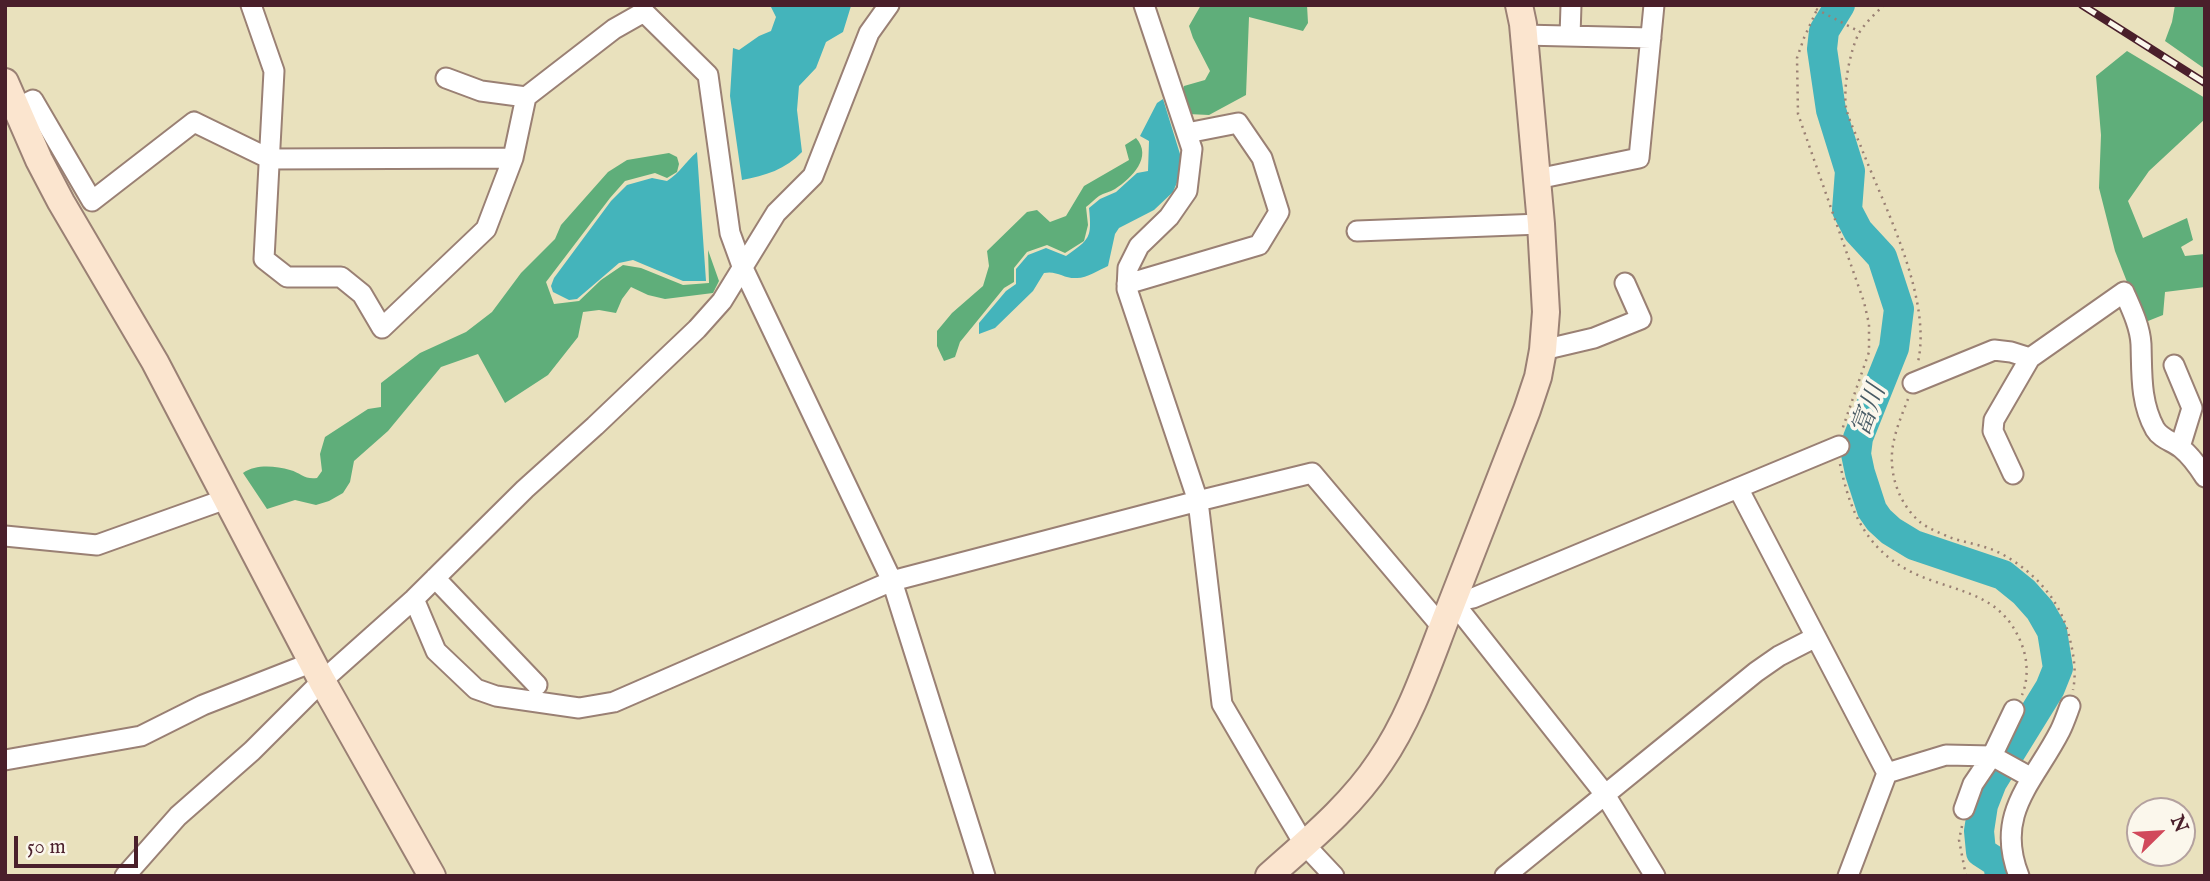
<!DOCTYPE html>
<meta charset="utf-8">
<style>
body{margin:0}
#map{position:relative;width:2210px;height:881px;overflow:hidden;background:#e9e1bd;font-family:"IM FELL English",serif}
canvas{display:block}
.frame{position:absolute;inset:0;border:7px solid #4a1f2b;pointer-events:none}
.north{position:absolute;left:2126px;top:797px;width:70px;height:70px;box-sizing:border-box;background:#fbf7ec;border:2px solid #b4a19f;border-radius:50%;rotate:66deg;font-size:19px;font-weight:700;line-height:28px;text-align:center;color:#4a1f2b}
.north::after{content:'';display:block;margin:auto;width:24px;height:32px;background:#d1495b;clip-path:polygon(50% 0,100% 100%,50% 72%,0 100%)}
.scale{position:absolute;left:14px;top:836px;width:124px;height:32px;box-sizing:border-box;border:4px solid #4a1f2b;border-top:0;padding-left:9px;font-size:21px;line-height:24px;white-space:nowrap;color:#4a1f2b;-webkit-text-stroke:5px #fbf7ec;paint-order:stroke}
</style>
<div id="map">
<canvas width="2210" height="881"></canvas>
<div class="frame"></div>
<div class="north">N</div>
<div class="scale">50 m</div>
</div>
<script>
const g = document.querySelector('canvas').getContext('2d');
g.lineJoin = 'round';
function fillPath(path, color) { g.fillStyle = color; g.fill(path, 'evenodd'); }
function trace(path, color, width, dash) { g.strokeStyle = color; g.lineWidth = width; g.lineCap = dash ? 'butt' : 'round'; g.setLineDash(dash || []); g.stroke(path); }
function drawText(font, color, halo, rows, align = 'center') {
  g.font = font + ' "IM FELL English","Noto Serif JP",serif'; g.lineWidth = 7; g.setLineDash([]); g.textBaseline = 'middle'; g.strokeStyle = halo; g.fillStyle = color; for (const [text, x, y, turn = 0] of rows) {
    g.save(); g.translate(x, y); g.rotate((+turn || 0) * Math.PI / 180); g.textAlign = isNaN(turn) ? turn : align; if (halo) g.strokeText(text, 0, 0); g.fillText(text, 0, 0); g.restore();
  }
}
const forest = new Path2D(`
 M1201 5H1307L1308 23 1303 31 1249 17 1246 95 1209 115 1188 114 1181 96 1184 86 1205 80 1210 71 1193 38 1189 26Z
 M2175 5H2205V69L2165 41 2172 22Z
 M2127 51 2205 98V119L2149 171 2128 201 2143 238 2187 218 2193 240 2181 247 2185 256 2205 254V287L2165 292 2163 315 2143 323 2115 251 2099 188 2101 135 2096 76Z
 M1136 138C1153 157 1132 178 1115 189 1110 192 1104 193 1099 196 1095 199 1090 204 1086 207L1088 225 1084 241 1065 253 1047 245 1027 252 1014 268V282L1004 288 960 342 955 357 944 361 937 346V331L952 313 983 286 989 266 987 251 1027 212 1037 210 1050 222 1066 216 1084 186 1129 160 1125 145Z
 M669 153 677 157 679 164 677 172 667 178 655 173 625 181 610 198 546 282 554 304 579 301 601 280 623 265 641 268 683 285 709 283 708 250 719 281 713 293 665 299 648 295 631 287 622 299 616 313 599 310 583 312 578 337 548 375 505 403 478 354 441 367 388 431 354 461 350 482 343 493 329 501 316 505 295 500 267 509 243 473C256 464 275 466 290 470 301 473 305 480 317 478L322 471 320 454 325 437 368 409 381 407V383L420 353 466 332 492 312 521 273 555 239 561 225 608 172 627 160Z`);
const water = new Path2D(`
 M770 5 851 6 843 32 826 42 816 68 799 86 797 110 802 152C786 169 765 176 742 180L730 96 733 48 739 50 759 36 771 31 776 17Z
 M1163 99 1180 154 1181 173 1173 192 1154 210 1119 228 1115 234 1108 266C1099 270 1087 278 1077 278 1064 279 1057 270 1044 273L1033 291 995 328 979 334V323L1006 291 1016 284V269L1028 255 1046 248 1066 256C1090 239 1092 238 1089 208L1100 199 1116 192 1137 173 1148 171 1149 141 1140 136 1157 103Z
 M697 152 706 281H683L633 260 619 263 577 299 569 300 553 292 551 286 554 278 611 201 627 185 652 178 667 181C680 173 685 162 697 152Z`);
const river = new Path2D(`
 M1840 5 1824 31 1822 49 1831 110 1850 171 1847 210 1858 231 1882 257 1899 309 1894 348 1858 438 1856 454 1860 473 1872 510 1879 520 1891 531 1914 545 2003 575 2024 592 2040 610 2052 631 2058 668 2050 688 1992 782 1983 805 1979 831 1981 852 1998 863 2000 876`);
const path = new Path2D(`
 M1819 5 1804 38 1797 58 1798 114 1864 302 1869 324V352L1842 430
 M1884 5C1876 13 1865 23 1859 33 1850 50 1843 88 1846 107 1849 122 1858 138 1863 152 1886 210 1932 299 1918 362
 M1816 9 1860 32
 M1908 399C1903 412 1897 426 1894 440 1887 469 1897 502 1920 522 1927 528 1940 533 1949 537 1965 543 1984 545 2000 553 2032 570 2058 597 2068 632 2073 650 2077 671 2073 690
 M1840 464C1848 502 1860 536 1892 560 1939 596 2000 581 2023 648 2028 663 2028 681 2022 695
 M1962 826 1959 840 1966 876`);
const street = new Path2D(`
 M251 5 274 71 264 259 287 277H341L362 294 382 328 486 229 513 158 526 97 614 29 644 12 708 75 730 233 742 266 892 581 985 876
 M1144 5 1192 149 1187 191 1169 217 1139 246 1128 268 1127 289 1198 501 1222 704 1304 844 1334 876
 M1523 35 1651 38
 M1570 36 1571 5
 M446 78 481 91 526 97
 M15 109 33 100 92 201 194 122 270 159 513 158
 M1537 179 1639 158 1654 5
 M1357 231 1541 224
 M1127 284 1259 245 1279 212 1262 158 1238 123 1187 133
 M1543 350 1594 338 1641 319 1625 283
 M2174 365 2192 408 2180 447
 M1913 383 1994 350 2011 352 2030 358
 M2013 474 1993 431 1994 420 2030 358 2124 292C2131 308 2140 326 2141 344 2142 373 2140 402 2155 429 2161 439 2172 441 2181 448 2191 456 2198 466 2205 477
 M1738 488 1887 773 1848 876
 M5 536 97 545 226 499
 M435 578 537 685
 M414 599 436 651 476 689 496 696 579 708 614 702 892 581 1198 501 1312 473 1442 627
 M5 760 141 736 203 705 313 662
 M1887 773 1946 755 1992 756 2030 777
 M1964 809 1973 784 1992 756 2014 710
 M125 876 178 816 252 751 322 681 414 599 525 489 595 426 697 329 722 301 776 213 813 176 869 33 889 5
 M1505 876 1756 672 1779 656 1816 637
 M1655 876 1604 793 1453 602 1473 598 1839 446
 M2019 876C1994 813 2034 782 2060 731 2064 723 2067 714 2070 706`);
const secondary = new Path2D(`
 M5 82 39 160 61 202 155 362 322 681 432 876
 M1269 876C1308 841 1351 806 1380 762 1409 720 1426 670 1444 623 1472 552 1500 481 1527 410L1538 377 1543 350 1546 312 1541 224 1523 24 1519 5`);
const rail = new Path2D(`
 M2082 5 2205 83`);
const waterNames = [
 ["富川",1871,411,-70]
];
fillPath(forest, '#5fae7a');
fillPath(water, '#44b4bb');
trace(river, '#44b4bb', 30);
trace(street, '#9a8074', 23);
trace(secondary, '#9a8074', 30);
trace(path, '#9a8074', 2.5, [2, 5]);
trace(street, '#fff', 19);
trace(secondary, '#fbe5cf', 26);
trace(rail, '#4a1f2b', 8);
trace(rail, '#fbf7ec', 5, [16]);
drawText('italic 26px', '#485b65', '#fbf7ec', waterNames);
</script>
